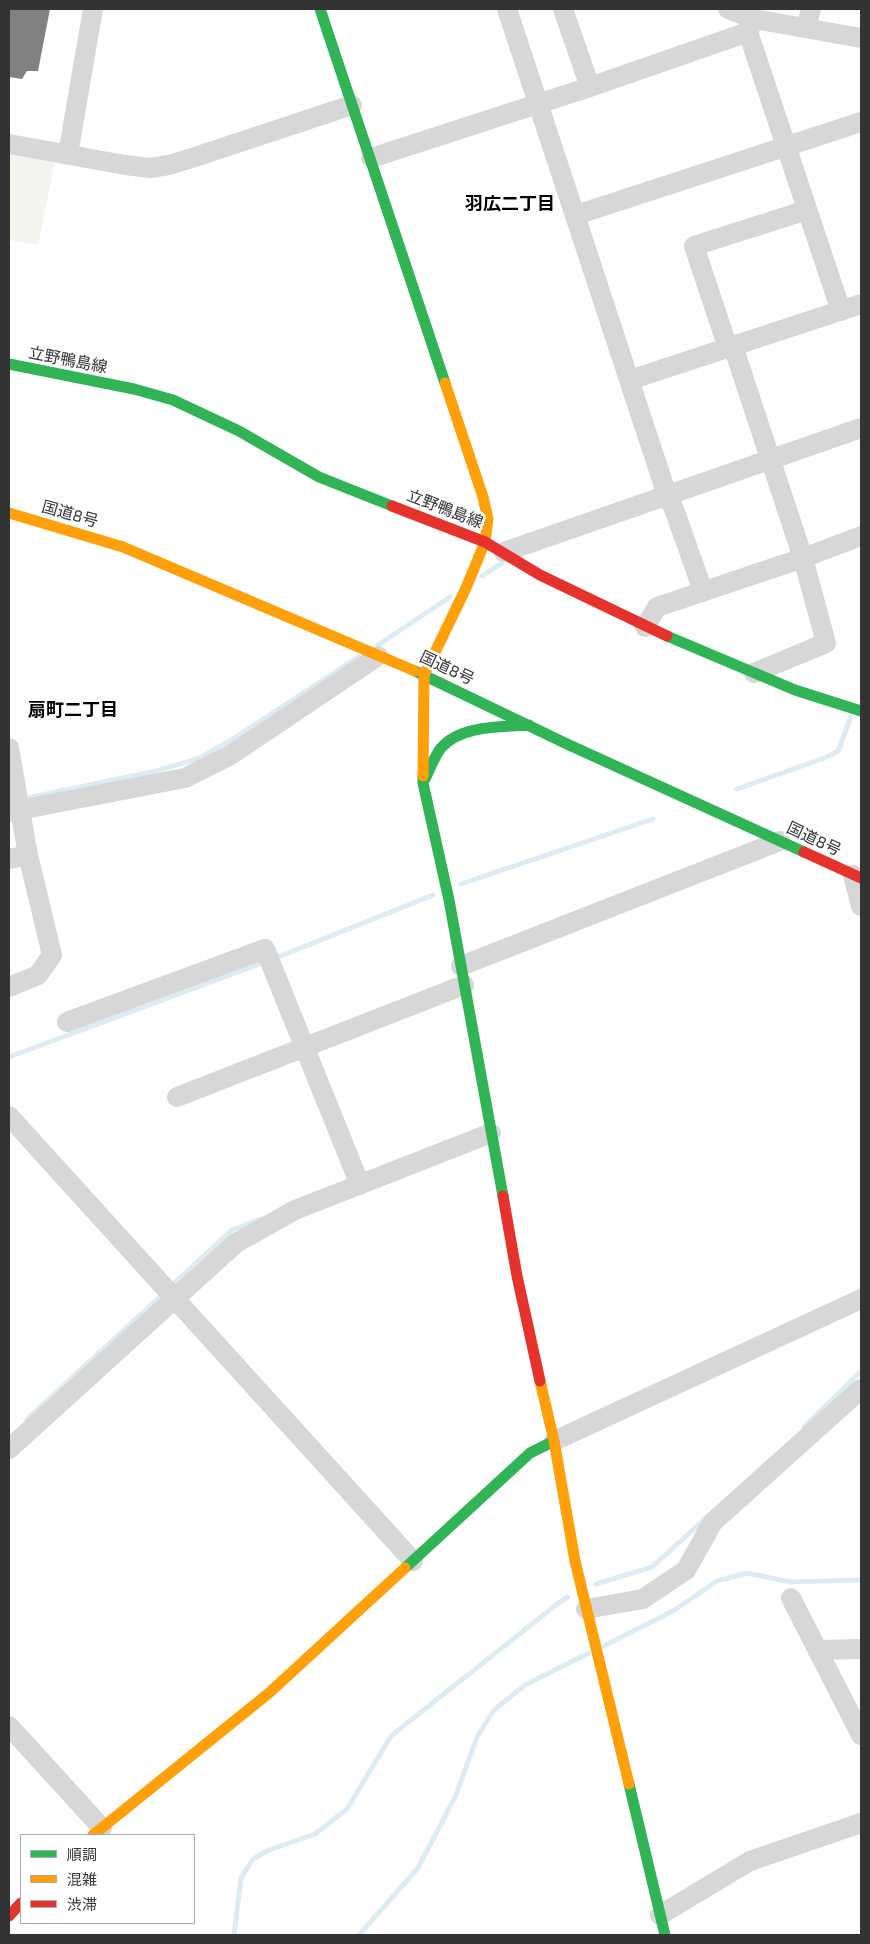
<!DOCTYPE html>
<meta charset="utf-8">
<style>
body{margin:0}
#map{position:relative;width:870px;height:1944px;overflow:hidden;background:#fff;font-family:"Exo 2","Noto Sans JP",sans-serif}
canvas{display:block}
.frame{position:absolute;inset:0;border:10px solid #333;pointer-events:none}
.legend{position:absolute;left:20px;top:1834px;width:175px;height:90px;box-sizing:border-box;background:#fff;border:1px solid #adadad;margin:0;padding:6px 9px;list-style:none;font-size:15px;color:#333}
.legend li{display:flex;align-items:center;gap:10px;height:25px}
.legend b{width:25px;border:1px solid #adadad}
</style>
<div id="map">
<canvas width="870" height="1944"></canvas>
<div class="frame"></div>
<ul class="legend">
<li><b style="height:6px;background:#30b455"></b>順調</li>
<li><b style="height:6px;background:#ff9f0a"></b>混雑</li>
<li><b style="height:6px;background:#e5322d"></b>渋滞</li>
</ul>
</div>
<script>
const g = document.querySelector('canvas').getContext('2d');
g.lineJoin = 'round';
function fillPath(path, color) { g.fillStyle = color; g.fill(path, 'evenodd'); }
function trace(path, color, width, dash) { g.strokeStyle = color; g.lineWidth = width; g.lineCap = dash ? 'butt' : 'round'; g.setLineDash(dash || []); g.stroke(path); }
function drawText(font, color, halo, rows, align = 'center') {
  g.font = font + ' "Exo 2","Noto Sans JP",sans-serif'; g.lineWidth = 5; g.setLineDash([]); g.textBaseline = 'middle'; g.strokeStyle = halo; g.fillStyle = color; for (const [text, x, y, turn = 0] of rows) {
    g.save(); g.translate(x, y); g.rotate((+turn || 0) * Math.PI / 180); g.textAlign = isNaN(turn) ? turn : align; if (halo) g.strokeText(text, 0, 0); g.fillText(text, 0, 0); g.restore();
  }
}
const green = new Path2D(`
 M9 144 57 152 38 245 9 240Z`);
const stream = new Path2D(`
 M482 576 502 563
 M378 645 450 597
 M737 789 827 757 838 751 851 717
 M23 799 156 771 200 758 236 737 358 657
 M461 884 653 819
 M273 959 433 895
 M9 1057 265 962
 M170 1287 232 1230 260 1219
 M27 1419 164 1293
 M804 1427 861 1371
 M596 1584 652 1567 707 1517
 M604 1646 673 1611 717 1581 747 1573 791 1582 861 1580
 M234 1935 241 1878 253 1859 269 1850 315 1834 347 1809 391 1736 561 1601 568 1597
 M359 1935 418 1868 456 1795 477 1737 494 1710 525 1685 589 1653`);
const building = new Path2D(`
 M9 9H50L38 71H27L22 79 9 77Z`);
const street = new Path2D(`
 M507 9 667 495 674 509 703 591
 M563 9 590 87
 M728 9 754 19 861 38
 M806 28 811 9
 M748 32 841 311
 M9 144 125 165 150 168 169 165 192 158 352 105
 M68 154 93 9
 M371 158 590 87 748 32 754 19
 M576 215 861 122
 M733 346 861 304
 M728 348 694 246 807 210
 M630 380 733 346 803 558 826 643 754 673
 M504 552 861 428
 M645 627 657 607 803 558 861 536
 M9 748 28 855 52 955 38 975 9 987
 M9 812 185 778 229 756 378 656
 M9 859 28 855
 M853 875 861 906
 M461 966 780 841
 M67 1022 265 949 360 1185
 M177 1097 464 985
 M9 1116 413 1561
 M554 1441 861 1299
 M9 1449 236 1243 295 1210 491 1133
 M791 1598 861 1735
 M586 1609 643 1599 686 1570 713 1522 861 1389
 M817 1650 861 1649
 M9 1726 102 1828
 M660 1915 750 1861 861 1823`);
const fast = new Path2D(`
 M320 9 445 383
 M9 364 134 389 173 400 239 431 319 477 392 506
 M667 636 795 690 861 711
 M415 671 567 744 804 852
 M423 776V783L449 900 503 1196
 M425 779C430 769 434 757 441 748 460 725 502 727 529 725
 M405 1568 530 1453 554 1441
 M629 1784 665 1935`);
const slow = new Path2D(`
 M9 513 123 547 415 671
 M423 776 424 675 466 588 485 542 488 519 483 497 445 383
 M540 1381 554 1441 575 1561 629 1784
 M93 1835 269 1693 405 1568`);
const jam = new Path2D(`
 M392 506 485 542 540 575 667 636
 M804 852 861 878
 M503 1196 517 1276 540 1381
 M9 1916 21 1903`);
const streetNames = [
 ["立野鴨島線",68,360,11],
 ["立野鴨島線",445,509,21],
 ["国道8号",70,514,16],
 ["国道8号",447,668,25],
 ["国道8号",814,839,25]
];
const neighbourhoodNames = [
 ["羽広二丁目",510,204],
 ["扇町二丁目",73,710]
];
fillPath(green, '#f1f5ed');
trace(stream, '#ddebf3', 5);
fillPath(building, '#818181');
trace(street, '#d7d7d7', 20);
trace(fast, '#30b455', 11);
trace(slow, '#ff9f0a', 11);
trace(jam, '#e5322d', 11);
drawText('16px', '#333', '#fff', streetNames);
drawText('bold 18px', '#000', '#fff', neighbourhoodNames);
</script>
